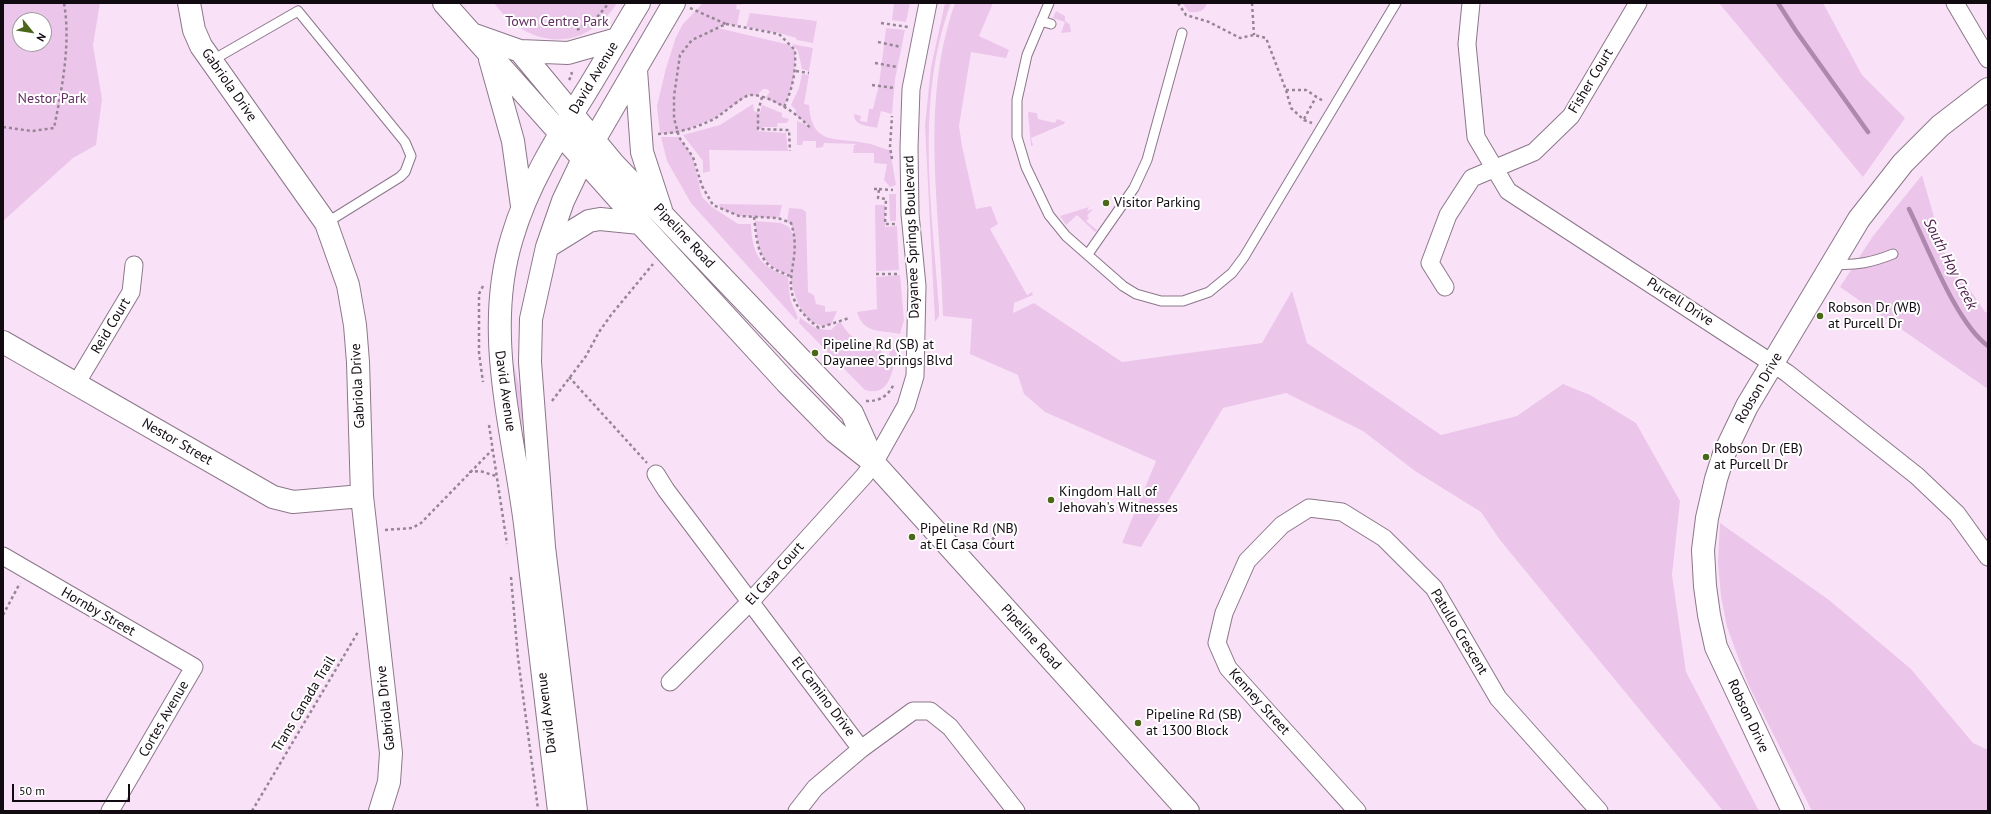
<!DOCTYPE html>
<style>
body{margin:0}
#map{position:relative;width:1991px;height:814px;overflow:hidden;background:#f9e2f7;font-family:"PT Sans",sans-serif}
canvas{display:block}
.frame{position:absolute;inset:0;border:4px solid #110a11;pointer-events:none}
.north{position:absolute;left:12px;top:12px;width:40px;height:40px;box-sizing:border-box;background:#fff;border:1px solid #a09da0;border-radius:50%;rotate:120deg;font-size:11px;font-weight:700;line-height:16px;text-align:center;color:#110a11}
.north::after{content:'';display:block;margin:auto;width:14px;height:18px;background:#4b6719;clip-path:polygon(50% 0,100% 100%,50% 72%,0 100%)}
.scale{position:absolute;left:12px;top:784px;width:118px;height:18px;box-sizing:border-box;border:2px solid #110a11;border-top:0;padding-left:5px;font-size:12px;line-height:14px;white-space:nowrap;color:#110a11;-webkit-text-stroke:3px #fff;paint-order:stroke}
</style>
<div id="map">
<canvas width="1991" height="814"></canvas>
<div class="frame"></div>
<div class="north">N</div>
<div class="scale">50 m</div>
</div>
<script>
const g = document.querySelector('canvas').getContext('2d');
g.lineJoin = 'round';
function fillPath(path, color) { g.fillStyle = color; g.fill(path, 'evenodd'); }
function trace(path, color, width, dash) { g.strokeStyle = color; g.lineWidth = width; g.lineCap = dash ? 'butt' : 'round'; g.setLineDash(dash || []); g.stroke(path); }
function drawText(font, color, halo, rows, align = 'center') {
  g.font = font + ' "PT Sans",sans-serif'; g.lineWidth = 4; g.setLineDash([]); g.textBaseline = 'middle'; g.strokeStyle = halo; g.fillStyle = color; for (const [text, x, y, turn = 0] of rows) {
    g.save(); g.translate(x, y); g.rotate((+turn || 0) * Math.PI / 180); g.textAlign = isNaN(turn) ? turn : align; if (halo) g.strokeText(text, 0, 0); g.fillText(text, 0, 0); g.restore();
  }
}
const green = new Path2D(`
 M3 3H100L93 45 102 99 96 145 73 158 3 221ZM20 20H44V44H20Z
 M494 3H617C585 54 527 49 494 3Z
 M703 3H742L741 5 737 4 736 9 740 10 737 26 726 24 718 28 790 45 795 50C796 71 793 88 784 107L765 98 770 92 767 89H763L756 96 749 95 713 119 678 133 660 134 657 106 666 68 676 37 683 24Z
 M894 3H910L906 22 892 20Z
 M945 3H951C915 100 932 207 939 307V316L935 322 925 125 931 67Z
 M955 3H993L979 36 1009 50 1006 58 971 52 959 126 962 146 976 209 991 206 998 224 990 229 1027 295 1032 292 1033 295 1014 303 1013 313 1034 303 1122 362 1262 343 1292 291 1307 343 1441 435 1517 416 1563 384 1590 395 1636 423 1680 501 1672 575 1686 672 1759 811H1723L1500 540 1481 512 1415 471 1363 431 1286 393 1223 408 1141 547 1122 543 1156 461 1045 412 1024 394 1018 375 970 354 972 319 943 316C941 211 919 105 955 3Z
 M1182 3H1207C1204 12 1198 13 1189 12Z
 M1719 3H1823L1862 75 1905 118 1863 177Z
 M1056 11 1065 16V21L1070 25 1071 32 1061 33 1065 22 1053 18Z
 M750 13 817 21 813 43 797 40 796 38 780 33 746 27Z
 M886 28 905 30 895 79 892 114 881 111 877 128C868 125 854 127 854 114L861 116 860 121 867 122 869 109H873L879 85Z
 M792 44 813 48 809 71 802 69 798 51Z
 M802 74 809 75 804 104 809 105C812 146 835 137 865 143 874 144 880 148 890 150L896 185 890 187 884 180 887 164 874 163V153H853L854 145 858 144 824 143 823 147 816 148V141H803L802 145H797V121L809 126 795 114 796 110 791 105 799 88Z
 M753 104 754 111 760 113 762 105 782 113V117L789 119 787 123H778L777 127H763L757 131 786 133 788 151 709 150 710 171 703 173V161L683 135 720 125Z
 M1028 112 1037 113 1038 119 1055 123 1057 119 1065 122 1064 124 1031 138 1033 145 1031 146Z
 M661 137H679L693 157 702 197 712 207 738 224H751C752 253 759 267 788 276L790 299 798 318 796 320 691 203 667 161Z
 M1922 175 1944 252 1985 312 1988 313V389L1840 287 1873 236Z
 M889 194H896V221H890Z
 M719 204 782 205 779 218 739 216 720 208Z
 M875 205H885V227L897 226 899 270 876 271Z
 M1089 207 1087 211 1093 209 1087 216 1089 218 1086 221 1097 230 1095 232 1077 215 1066 225 1060 216Z
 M789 208 802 209 806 212 808 292 814 295 816 304 825 306V312L837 311 831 325C803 331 795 297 790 276 759 263 759 252 755 221L781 223 789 227 795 239 791 224 787 222Z
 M900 275 904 320 900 334C881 330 863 334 857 312L877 309 876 277Z
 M800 317C810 326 817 330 831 330L840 321C850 339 862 345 882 348L880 365 888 366 890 349 898 350C892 369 891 398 865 390L799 323Z
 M511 354C517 378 525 403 522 428H520Z
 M1720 523 1829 600 1911 669 1973 743 1988 750V811H1812L1748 684 1727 627 1721 596 1718 563Z`);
const stream = new Path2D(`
 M1778 3 1796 31 1868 132
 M1909 209C1927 245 1956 323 1988 346`);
const path = new Path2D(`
 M1178 3 1186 15 1209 22 1240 38 1254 35 1266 38 1286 90 1291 108 1304 120 1312 123
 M1252 3 1254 35
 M690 8 726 24 692 40 680 55 674 96V118L679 137 693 157 702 186 713 205 739 216 778 218 791 223C806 268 767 288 819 328L849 318
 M881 23 908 27
 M726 24 779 34 795 50C796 71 793 88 784 107
 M577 30 598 16 609 3
 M878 42 901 47
 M875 63 897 67
 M796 71 809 73
 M569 80 572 75 571 70
 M872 85 894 88
 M1286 90H1306L1323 101
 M762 97 758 112V129L789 130 790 151
 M1304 119 1316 97
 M3 127 32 131 54 128C62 88 71 44 64 3
 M658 134C678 133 696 128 714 119 723 114 742 96 750 95 769 94 800 115 811 129
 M892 159 890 147 892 116
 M874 189H879L878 198 886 199 885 224H895
 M879 189 893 190
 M754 217C756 231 756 250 766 262 771 269 783 273 790 276
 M876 274H900
 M483 286 479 294V353L483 382
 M569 377 647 463
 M552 401 586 356 599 332 611 315 653 264
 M866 401C879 402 890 395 894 383
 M489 425 507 544
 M469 472 480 471 496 476
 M385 530 412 528 421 523 492 450
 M988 544 1005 526
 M511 577 518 658 538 809
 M3 615 20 583
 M252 811 358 632`);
const service = new Path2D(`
 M1049 3 1027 55 1017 100V137L1026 167 1049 215 1066 236 1123 286 1136 294 1161 301H1183L1209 292 1232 273 1244 257 1396 3
 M1041 21 1051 24
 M211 61 298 11 405 142 411 156 405 172 400 177 326 223
 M1088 254 1134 188 1147 160 1182 33
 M1833 264C1856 266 1873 262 1893 254`);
const minor = new Path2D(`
 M1471 3 1467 44 1476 137 1508 191 1787 373 1917 476 1957 514 1988 557
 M1955 3 1988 59
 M1445 287 1430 263 1448 215 1472 178 1534 152 1571 116 1638 3
 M76 384 131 292 134 265
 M656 474 666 490 861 749
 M3 556 194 667 110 811
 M670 682 751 601 864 476 874 463 906 406 915 376 917 286 910 214 909 148 911 89 928 3
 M797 811 815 788 861 749 913 711H930L950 727 1016 811
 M1357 811 1228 668 1217 643 1224 613 1247 561 1282 525 1309 508 1342 512 1384 538 1434 588 1498 698 1599 811`);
const tertiary = new Path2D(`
 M189 3 194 30 201 46 326 223 348 285 355 325 358 362 362 496 391 753 389 782 380 811
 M3 342 273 497 293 502 362 496
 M1793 811 1716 647 1709 615 1705 586 1703 550 1707 518 1716 479 1724 454 1747 406 1859 219 1903 163 1940 126 1988 89`);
const secondary = new Path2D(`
 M444 3 640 223 786 382 835 432 874 463 1188 811
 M472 34 520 51 613 163 852 413 873 460
 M520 51 568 53 617 39
 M490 59 513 141 522 206
 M636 70 642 152 661 210
 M547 247 589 221 600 219 640 223
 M559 811C548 715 537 619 525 524 513 429 483 333 512 238 528 183 559 135 589 87 606 59 622 31 639 3
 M576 811 544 547 530 362 531 319 547 247 563 201 583 159 674 3`);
const markers = [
 [1106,203,4,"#4b6719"],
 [1820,316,4,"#4b6719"],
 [815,353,4,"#4b6719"],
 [1706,457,4,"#4b6719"],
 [1051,500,4,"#4b6719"],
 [912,537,4,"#4b6719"],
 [1138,723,4,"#4b6719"]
];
const parkNames = [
 ["Town Centre Park",557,22],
 ["Nestor Park",52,99]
];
const streetNames = [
 ["David Avenue",594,78,-59],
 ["Fisher Court",1591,81,-59],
 ["Gabriola Drive",229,85,55],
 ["Pipeline Road",684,236,47],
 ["Dayanee Springs Boulevard",912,237,-92],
 ["Purcell Drive",1680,302,33],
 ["Reid Court",111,326,-59],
 ["Gabriola Drive",358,386,-93],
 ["Robson Drive",1759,388,-60],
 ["David Avenue",505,391,82],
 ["Nestor Street",177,442,30],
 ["El Casa Court",775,574,-48],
 ["Hornby Street",98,612,30],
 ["Patullo Crescent",1459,632,59],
 ["Pipeline Road",1031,637,48],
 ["El Camino Drive",823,697,53],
 ["Kenney Street",1259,702,48],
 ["Trans Canada Trail",304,704,-59],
 ["Gabriola Drive",386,708,-96],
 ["David Avenue",547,713,-97],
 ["Robson Drive",1748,716,65],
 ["Cortes Avenue",164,719,-60]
];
const poiNames = [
 ["Visitor Parking",1114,203],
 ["Robson Dr (WB)",1828,308],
 ["at Purcell Dr",1828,324],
 ["Pipeline Rd (SB) at",823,345],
 ["Dayanee Springs Blvd",823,361],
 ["Robson Dr (EB)",1714,449],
 ["at Purcell Dr",1714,465],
 ["Kingdom Hall of",1059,492],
 ["Jehovah's Witnesses",1059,508],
 ["Pipeline Rd (NB)",920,529],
 ["at El Casa Court",920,545],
 ["Pipeline Rd (SB)",1146,715],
 ["at 1300 Block",1146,731]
];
const waterNames = [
 ["South Hoy Creek",1950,264,63]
];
fillPath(green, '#ecc5ea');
trace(stream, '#af88ad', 4.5);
trace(service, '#8c778a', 11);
trace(minor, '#8c778a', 19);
trace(tertiary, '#8c778a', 24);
trace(secondary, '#8c778a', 24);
trace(path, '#968695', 2.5, [3, 3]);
trace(service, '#fff', 9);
trace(minor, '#fff', 17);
trace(tertiary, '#fff', 22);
trace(secondary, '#fff', 22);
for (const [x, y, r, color] of markers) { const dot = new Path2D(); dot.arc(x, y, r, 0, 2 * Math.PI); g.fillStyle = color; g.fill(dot); trace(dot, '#fff', 1.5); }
drawText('14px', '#612f60', '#fff', parkNames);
drawText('14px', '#110a11', '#fff', streetNames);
drawText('14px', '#110a11', '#fff', poiNames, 'left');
drawText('italic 15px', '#512050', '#fff', waterNames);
</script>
